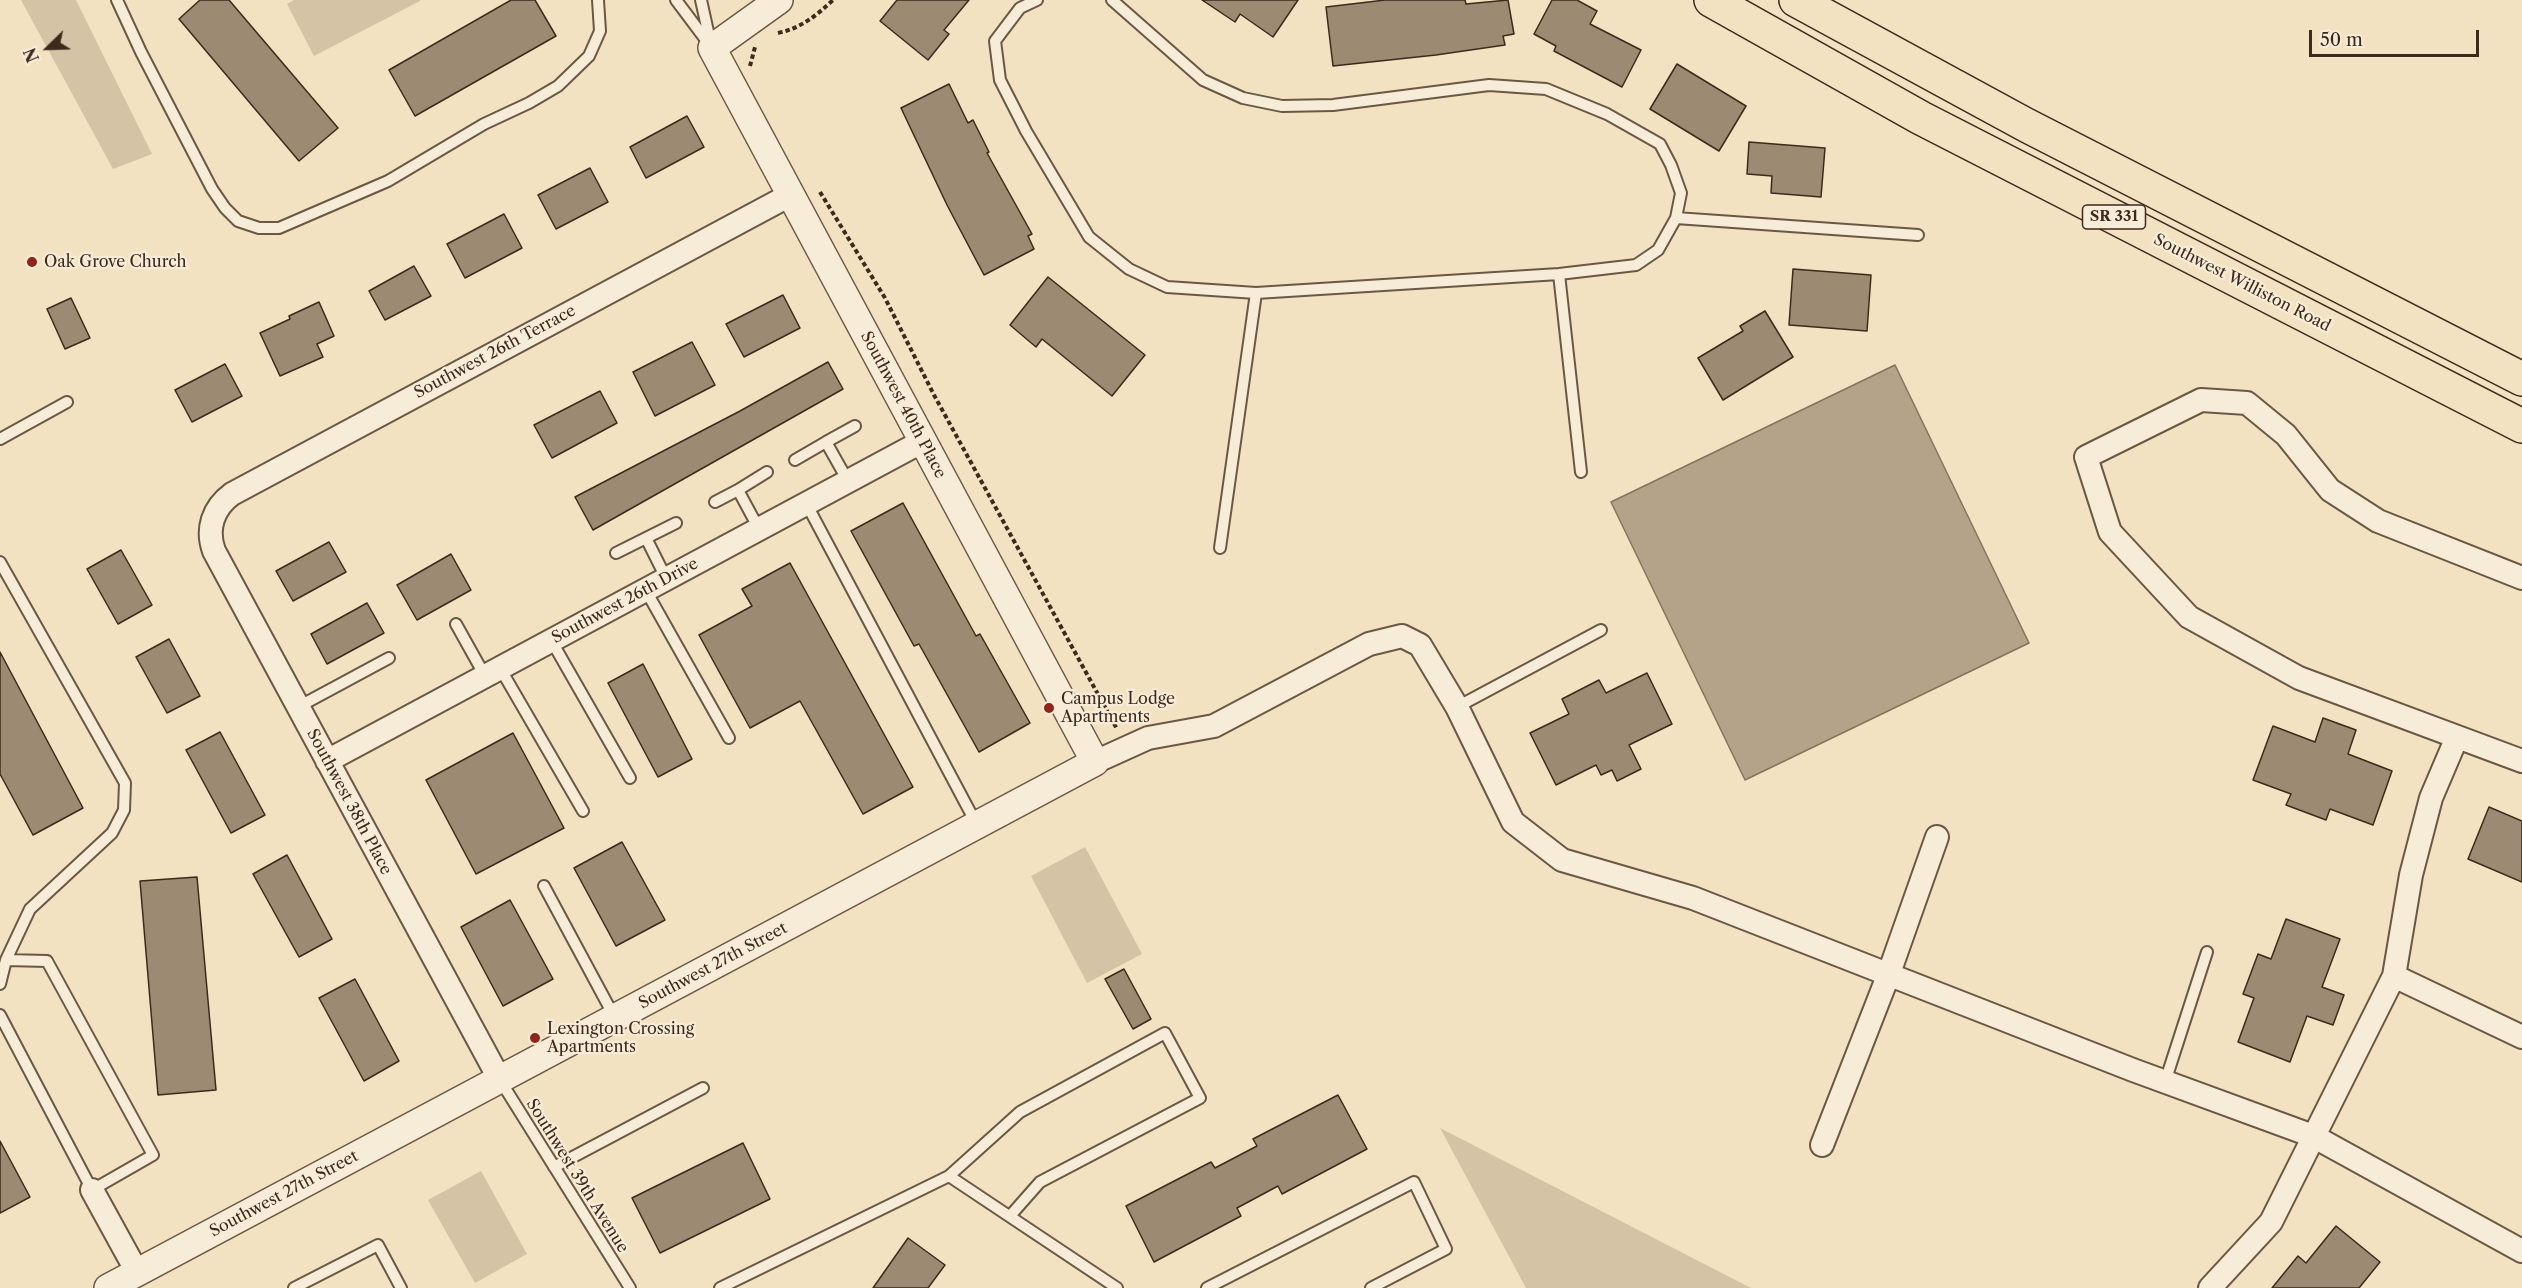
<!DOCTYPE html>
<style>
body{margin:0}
#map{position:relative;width:2522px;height:1288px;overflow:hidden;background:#f3e2c1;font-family:"Libre Caslon Text",serif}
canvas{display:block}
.north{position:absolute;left:18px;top:18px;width:60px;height:60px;-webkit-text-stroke:4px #f7ecd7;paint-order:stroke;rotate:247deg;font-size:16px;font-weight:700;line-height:24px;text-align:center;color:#3d2a1c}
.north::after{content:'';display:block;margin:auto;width:21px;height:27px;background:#3d2a1c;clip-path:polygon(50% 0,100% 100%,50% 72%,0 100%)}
.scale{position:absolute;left:2309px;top:30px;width:170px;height:27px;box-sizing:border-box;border:3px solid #3d2a1c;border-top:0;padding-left:8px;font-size:18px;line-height:21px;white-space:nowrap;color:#3d2a1c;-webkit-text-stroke:4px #f7ecd7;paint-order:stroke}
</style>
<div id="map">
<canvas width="2522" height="1288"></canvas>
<div class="north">N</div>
<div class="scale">50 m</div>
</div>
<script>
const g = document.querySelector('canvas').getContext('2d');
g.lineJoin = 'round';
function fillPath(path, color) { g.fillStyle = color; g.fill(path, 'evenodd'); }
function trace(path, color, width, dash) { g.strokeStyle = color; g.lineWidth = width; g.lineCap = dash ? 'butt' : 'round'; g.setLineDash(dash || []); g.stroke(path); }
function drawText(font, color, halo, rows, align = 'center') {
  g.font = font + ' "Libre Caslon Text",serif'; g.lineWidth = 4.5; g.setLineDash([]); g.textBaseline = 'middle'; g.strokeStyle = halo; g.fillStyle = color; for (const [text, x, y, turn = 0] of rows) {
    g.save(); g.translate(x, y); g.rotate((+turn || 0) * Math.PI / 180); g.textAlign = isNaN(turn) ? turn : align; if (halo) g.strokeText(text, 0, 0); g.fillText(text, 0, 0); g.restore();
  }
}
const green = new Path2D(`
 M21 0H76L152 154 113 169Z
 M294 0H420V1L314 56 287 4Z
 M1085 847 1142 954 1087 983 1031 876Z
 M1440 1128 1751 1288H1526Z
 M481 1171 527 1254 475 1283 428 1200Z`);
const water = new Path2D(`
 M1895 365 2029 643 1745 780 1611 502Z`);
const building = new Path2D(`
 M200 0H229L338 128 299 161 179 19Z
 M511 0H535L556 36 415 116 389 70Z
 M897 0H969L944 30 949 34 928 60 880 21Z
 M1202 0H1298L1273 37 1240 14 1235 22Z
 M1385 0H1465L1466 4 1508 0 1514 34 1503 36 1505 45 1436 55 1333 66 1326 7Z
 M1552 0H1577L1597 11 1590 24 1641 50 1622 87 1554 51 1556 46 1534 34Z
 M1677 64 1746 106 1719 151 1650 109Z
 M949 84 968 123 973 120 989 152 987 153 1032 234 1028 236 1034 249 984 275 947 205 901 108Z
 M687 116 704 147 646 178 630 147Z
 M1749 142 1825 148 1821 197 1771 193 1772 176 1747 174Z
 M590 168 608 202 556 229 538 195Z
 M504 214 522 248 465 278 447 244Z
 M414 266 431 296 385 320 369 291Z
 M1793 269 1871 275 1867 331 1789 325Z
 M1048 277 1145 355 1112 396 1042 339 1036 347 1010 325Z
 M783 295 800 328 744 357 726 324Z
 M71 298 90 338 65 349 47 309Z
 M319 302 334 336 317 344 323 357 280 376 260 333 290 319 289 316Z
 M1765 311 1793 357 1723 400 1698 358 1743 331 1740 326Z
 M692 342 715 385 655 416 633 372Z
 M828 362 843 389 593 530 575 497 740 411Z
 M225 364 242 396 192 422 175 390Z
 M600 391 617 423 552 458 534 425Z
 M903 503 976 636 980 634 1030 723 979 752 919 644 914 646 851 531Z
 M329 542 346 572 293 601 276 571Z
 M121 550 152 605 118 624 87 569Z
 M451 554 471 590 417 620 397 585Z
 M790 563 913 787 863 814 800 701 750 728 699 635 752 606 742 589Z
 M367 603 384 633 327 664 311 634Z
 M169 639 200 696 167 713 136 657Z
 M0 652 83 808 33 835 0 774Z
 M643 664 692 759 658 777 608 683Z
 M1647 673 1672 724 1629 745 1641 769 1617 781 1612 770 1601 775 1596 765 1556 785 1530 733 1569 714 1562 699 1599 680 1606 693Z
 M2323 718 2356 730 2348 754 2392 771 2373 825 2330 809 2326 820 2286 805 2291 794 2253 780 2273 726 2315 742Z
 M220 732 265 815 231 833 186 750Z
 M513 733 564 828 476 874 426 780Z
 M2489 807 2522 821V882L2468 859Z
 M622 842 665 920 616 946 574 868Z
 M287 855 332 939 299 957 253 874Z
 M197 877 216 1090 158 1095 140 881Z
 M510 900 553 979 503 1006 461 927Z
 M2286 919 2340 939 2322 987 2344 995 2333 1025 2307 1016 2290 1062 2238 1042 2254 998 2243 994 2258 954 2271 959Z
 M1124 969 1151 1019 1133 1029 1105 979Z
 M355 979 399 1061 364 1081 319 998Z
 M1338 1095 1367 1149 1282 1194 1278 1186 1237 1208 1241 1216 1154 1262 1126 1206 1211 1162 1215 1168 1257 1146 1253 1139Z
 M0 1141 30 1197 0 1213Z
 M743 1143 770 1199 660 1253 632 1198Z
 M2336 1226 2380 1262 2359 1288H2272L2298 1256 2306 1263Z
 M908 1238 945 1265 928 1288H873Z`);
const path = new Path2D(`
 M778 33C801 28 816 16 833 0
 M750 66 755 47
 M820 192 885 298 934 395 1117 729`);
const service = new Path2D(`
 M117 0 141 52 212 189 225 208 238 221 259 228H279L388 181 484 124 529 103 558 86 589 56 600 31 598 0
 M676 0 712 48
 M701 0 711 45
 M1037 0 1020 8 995 41 1000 80 1026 131 1089 237 1129 269 1167 287 1256 293 1559 274 1636 265 1658 250 1676 218 1681 193 1671 165 1660 144 1607 114 1546 89 1489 85 1333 105 1282 106 1243 98 1203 80 1112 0
 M1676 218 1918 235
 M1559 274 1581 472
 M0 439 67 402
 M826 442 855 426
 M795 460 826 442 848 481
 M738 490 767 472
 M715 502 738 490 759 529
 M806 503 977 825
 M1220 548 1256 293
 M616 553 646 538
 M0 562 125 783 124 810 112 833 30 909 6 960 0 984
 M666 578 646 538 676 523
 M645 589 729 738
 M456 624 485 676
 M551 640 630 778
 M500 668 583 811
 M298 707 389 658
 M1457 707 1601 630
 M544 886 615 1018
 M0 1015 92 1190 153 1155 47 961 6 960
 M500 1080 630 1288
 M2165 1082 2207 952
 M554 1167 703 1088
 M949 1176 1117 1288
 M294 1288 378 1245 401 1288
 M720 1288 949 1176 1020 1112 1165 1033 1200 1098 1040 1182 1010 1216
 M1207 1288 1414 1182 1446 1249 1371 1288`);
const minor = new Path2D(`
 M2522 578 2378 521 2330 490 2286 435 2247 403 2201 400 2086 457 2110 532 2189 617 2299 678 2522 761
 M327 761 923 441
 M1095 762 1148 738 1214 726 1369 644 1402 636 1420 645 1457 707 1513 822 1562 860 1693 898 2133 1070 2313 1136 2522 1251
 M2394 976 2522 1037
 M500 1080 214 551C206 529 213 508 232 494L790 195
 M1822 1145 1888 976 1937 837
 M92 1190 137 1272
 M2210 1288 2271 1222 2394 976 2411 875 2431 798 2457 737`);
const tertiary = new Path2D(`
 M108 1288 1095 762 712 48 779 0`);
const trunk = new Path2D(`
 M1711 0 1921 118 2522 426
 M1796 0 2026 125 2522 379`);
const markers = [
 [32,262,6,"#8f2418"],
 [1049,708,6,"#8f2418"],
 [535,1038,6,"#8f2418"]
];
const shields = [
 [2114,217,63]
];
const shieldNames = [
 ["SR 331",2114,217]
];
const poiNames = [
 ["Oak Grove Church",44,262],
 ["Campus Lodge",1061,699],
 ["Apartments",1061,717],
 ["Lexington Crossing",547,1029],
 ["Apartments",547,1047]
];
const streetNames = [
 ["Southwest Williston Road",2242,283,27],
 ["Southwest 26th Terrace",495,352,-28],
 ["Southwest 40th Place",903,405,62],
 ["Southwest 26th Drive",625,601,-28],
 ["Southwest 38th Place",349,802,62],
 ["Southwest 27th Street",713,966,-28],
 ["Southwest 39th Avenue",577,1176,58],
 ["Southwest 27th Street",284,1194,-28]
];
fillPath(green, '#d4c3a5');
fillPath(water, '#b5a389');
trace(water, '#85735d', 1.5);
fillPath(building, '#9c8a72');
trace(building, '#3d2a1c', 1.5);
trace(service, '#6a5845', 14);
trace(minor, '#6a5845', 26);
trace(tertiary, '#6a5845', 30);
trace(trunk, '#3d2a1c', 36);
trace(path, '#3d2a1c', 4, [4.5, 3]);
trace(service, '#f7ecd7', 10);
trace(minor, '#f7ecd7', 22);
trace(tertiary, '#f7ecd7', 27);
trace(trunk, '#f3e2c1', 33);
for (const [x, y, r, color] of markers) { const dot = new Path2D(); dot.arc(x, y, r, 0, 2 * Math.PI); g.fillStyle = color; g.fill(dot); trace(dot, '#f7ecd7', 2); }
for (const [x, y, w] of shields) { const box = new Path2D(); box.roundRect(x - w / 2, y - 12, w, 24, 4.5); g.fillStyle = '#f7ecd7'; g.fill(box); trace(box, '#3d2a1c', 1.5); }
drawText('bold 15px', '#3d2a1c', null, shieldNames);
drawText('16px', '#3d2a1c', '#f7ecd7', poiNames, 'left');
drawText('16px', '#3d2a1c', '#f7ecd7', streetNames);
</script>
